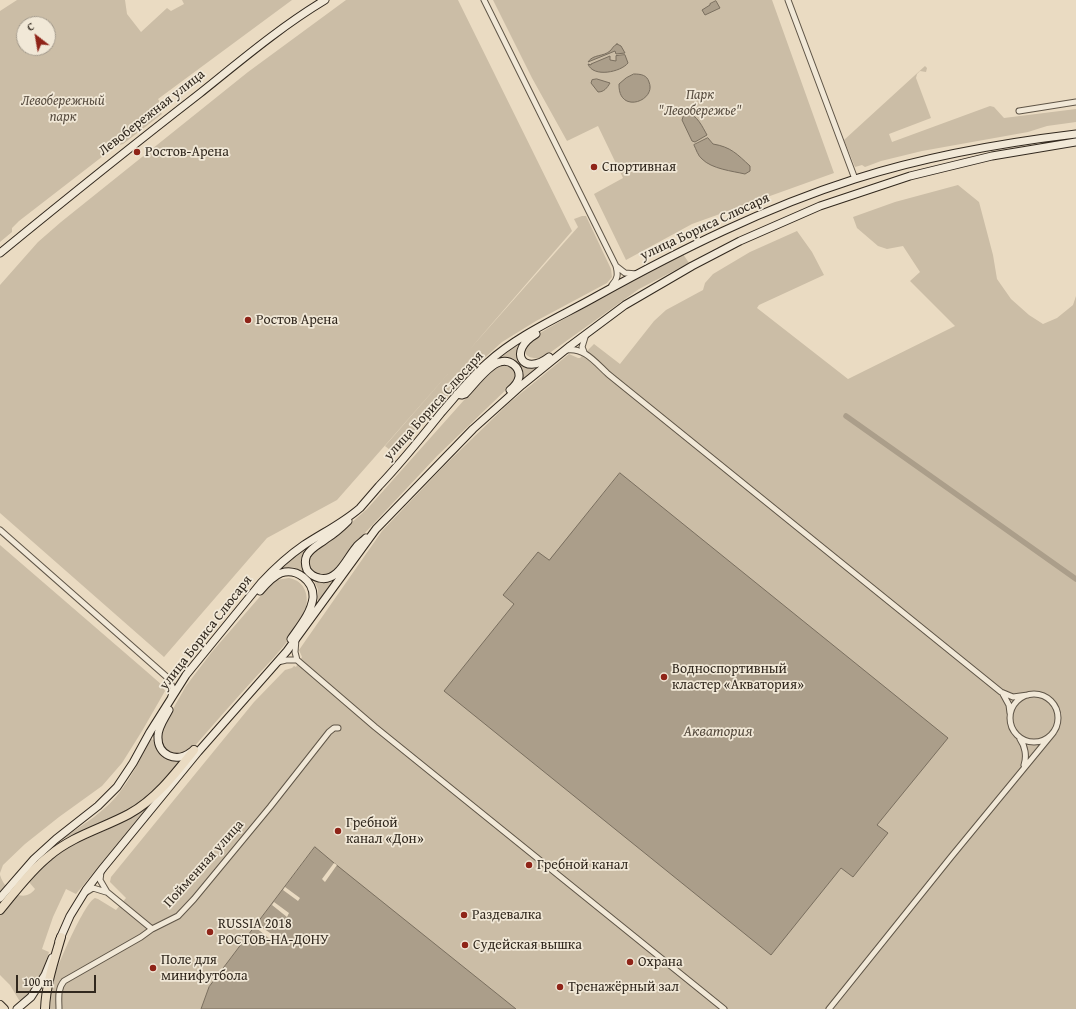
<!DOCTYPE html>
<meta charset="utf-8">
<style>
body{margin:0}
#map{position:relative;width:1076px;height:1009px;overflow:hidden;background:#eadbc2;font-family:"Gentium Book Plus",serif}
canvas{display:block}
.north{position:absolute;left:16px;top:16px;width:40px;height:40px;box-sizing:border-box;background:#f1e8d7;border:1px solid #a49b8d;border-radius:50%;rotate:329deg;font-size:11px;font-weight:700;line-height:16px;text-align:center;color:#31281e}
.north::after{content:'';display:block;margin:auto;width:14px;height:18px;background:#8f2418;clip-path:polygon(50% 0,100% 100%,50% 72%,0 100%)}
.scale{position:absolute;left:16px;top:975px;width:80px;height:18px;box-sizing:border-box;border:2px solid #31281e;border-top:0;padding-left:5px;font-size:12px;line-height:14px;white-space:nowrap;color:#31281e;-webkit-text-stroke:3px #f1e8d7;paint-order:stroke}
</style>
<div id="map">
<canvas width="1076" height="1009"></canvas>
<div class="north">С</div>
<div class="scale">100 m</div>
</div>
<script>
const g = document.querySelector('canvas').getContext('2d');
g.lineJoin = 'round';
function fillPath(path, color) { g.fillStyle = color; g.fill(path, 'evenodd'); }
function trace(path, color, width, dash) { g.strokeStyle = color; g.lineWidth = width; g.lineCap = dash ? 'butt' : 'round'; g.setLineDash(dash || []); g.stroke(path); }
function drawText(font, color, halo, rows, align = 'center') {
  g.font = font + ' "Gentium Book Plus",serif'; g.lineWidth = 3.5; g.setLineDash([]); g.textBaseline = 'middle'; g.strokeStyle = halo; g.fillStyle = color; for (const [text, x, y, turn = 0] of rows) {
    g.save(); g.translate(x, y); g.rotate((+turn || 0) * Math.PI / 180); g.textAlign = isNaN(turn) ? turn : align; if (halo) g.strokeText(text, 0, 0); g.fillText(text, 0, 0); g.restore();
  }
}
const green = new Path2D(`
 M17 0H125L127 14 141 32 167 8 171 11 184 4 182 0H292L158 99 164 108 160 111 162 114 123 144 116 146 19 221 12 228V232L0 242V11ZM24 24H48V48H24Z
 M346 0H458L572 231 470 349 578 227 574 219 582 216H586L611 269 612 277 607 283 536 321 502 342 469 372 396 455 385 446 454 367 337 500 267 538 164 657 0 513V285L38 242 61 222 248 72Z
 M493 0H772L834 173 692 224 626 260 594 194 623 178 598 126 567 141 532 78Z
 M925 66 927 68 926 72 920 71 917 74 916 78 931 118 889 134 892 142 990 106 994 107 1004 118 1076 109V122L1047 126 1028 132 922 151 881 161 865 167 862 165 855 167 844 140Z
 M958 185 979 202 993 255 997 279 1011 299 1029 315 1043 324 1057 318 1073 305 1076 296V1009H50C51 999 51 988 54 978 57 966 85 902 95 898L98 899 116 910 126 898 110 882 111 877 254 702 285 670 292 668 294 666 296 667 302 657 299 650 382 531 445 465 509 403 569 354 578 358H580L594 344 620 364 654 321 666 310 703 290 705 283 713 274 750 252 797 231 812 252 824 275 759 305 757 308 848 379 955 326 910 281 920 272 903 246 887 249 878 246 857 228 853 217 895 202Z
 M683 254 689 263 639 289 544 357C536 360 521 358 526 346 527 343 531 340 533 337L644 273Z
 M517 345 518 346 517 352 526 366 536 368 537 370 523 381 521 380C523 365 516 358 501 359V357Z
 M501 364H507L515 369 516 376 512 384 437 456 363 535 335 571 327 576 320 577 310 570 308 564 309 557 313 551 342 531 367 509 481 381 496 367Z
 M0 545 146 671 162 685 165 691 142 731 122 763 102 786 59 817 25 844 3 865 0 873Z
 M303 549 304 550 303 560 307 573 293 567 282 568 281 567Z
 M312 577 333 581 320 600H318V589Z
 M289 578C305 581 310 596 305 611 297 634 271 661 254 679 233 702 213 725 193 748L180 755 167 753 160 742 162 728 186 686 211 653 270 585 276 580Z
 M151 739 154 740C160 758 165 757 182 760 174 769 166 780 158 788 130 813 95 825 61 840 82 825 107 811 122 789 134 773 141 756 151 739Z
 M149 805 76 894 66 889 53 917 42 949 49 952C43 969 37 989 22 1000H19L10 985 0 975V875C4 889 23 905 35 889L28 881 49 861 67 848 119 824Z`);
const water = new Path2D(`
 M716 1 720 8 705 15 702 10 710 5V4Z
 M617 44 621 46 625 53 616 54 615 51 588 62C593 54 603 57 610 51 613 48 613 46 617 44Z
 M625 55 628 63C621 72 593 78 588 64L591 65V64L610 56V60L616 61V56Z
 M634 74C641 74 647 75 649 82 657 101 618 115 619 84L626 78Z
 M597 79 610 83C607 88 604 92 598 92L591 83 592 80Z
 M687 113C697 114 703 128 707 135L695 142 692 141 682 120 683 117Z
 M708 138 713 144C731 147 737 154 750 166V171L745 174C732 171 712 169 702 159 698 156 696 149 694 145Z
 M620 473 948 738 877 825 888 833 853 877 841 868 771 955 444 691 514 604 503 595 538 552 549 560Z
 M315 847 334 863 516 1009H201L209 987Z`);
const pier = new Path2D(`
 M334 863 337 865 325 882 322 879Z
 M285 887 300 898 298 901 283 890Z
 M274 902 289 913 287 917 272 905Z
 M257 924 273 935 270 939 255 927Z`);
const canal = new Path2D(`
 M846 416 1076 579`);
const minor = new Path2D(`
 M484 0 616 266C618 274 618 279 612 285
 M788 0 855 179
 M1019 111 1076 102
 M616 266 625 273 637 274
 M566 350C584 347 595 362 608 374L1001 692 1013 697 1028 695
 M584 352 582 347 586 334
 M0 530 168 678 173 688 171 696
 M296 639 295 652 297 660 375 727 724 1009
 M278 662 286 660H297
 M1003 694 1009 705 1010 713
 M1010 718a24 24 0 1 1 48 0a24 24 0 1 1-48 0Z
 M1020 739C1025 746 1027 756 1024 765
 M101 872 100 880 107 892 152 929
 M85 893 93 888 106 892
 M59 1009C59 1000 57 989 64 981L141 937 152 929 178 916 194 899 270 807 329 732 334 728H338
 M829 1009 951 857 1053 733`);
const secondary = new Path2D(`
 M0 253C66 199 132 146 199 94 239 62 280 27 325 0
 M536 334C507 351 523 377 549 357
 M457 394 462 395 465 394C474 385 488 365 500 362 510 359 520 367 519 377 518 382 514 387 510 390
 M348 521C341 528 334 534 326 539 320 544 312 547 307 555 305 559 305 565 307 570 310 574 314 577 319 578 338 583 347 557 357 546 360 543 363 541 366 538
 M260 591C266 584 273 576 281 573 297 568 314 581 313 598 311 613 300 626 291 639
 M169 710C165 718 158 727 158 736 157 756 177 763 191 752
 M0 898 34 859 56 839 98 806 117 787 133 763 150 732 186 675 261 583C274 569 288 556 304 545 322 533 343 523 360 508 366 501 373 493 379 486 401 463 421 438 441 413 456 396 470 378 487 363 519 334 560 317 597 296 680 250 764 208 855 179 927 156 1001 143 1076 134
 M59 941 70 916 86 890 103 868 198 752 287 651 376 529 473 429 522 385 570 346 625 305 692 266 740 241 820 206 910 176 992 156 1076 142
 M17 1009 31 997 45 975 52 958`);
const primary = new Path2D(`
 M0 910C15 892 30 871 49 856 72 836 103 828 129 814 156 799 175 774 194 750
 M0 1005 4 1009
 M45 1009C46 984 54 961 61 937`);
const markers = [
 [137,152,4,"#8f2418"],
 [594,167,4,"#8f2418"],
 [248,320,4,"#8f2418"],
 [664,677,4,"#8f2418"],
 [338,831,4,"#8f2418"],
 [529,865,4,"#8f2418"],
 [464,915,4,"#8f2418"],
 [210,932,4,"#8f2418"],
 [465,945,4,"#8f2418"],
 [630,962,4,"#8f2418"],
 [153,968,4,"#8f2418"],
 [560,987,4,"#8f2418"]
];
const parkNames = [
 ["Парк",700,95],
 ["\"Левобережье\"",700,111],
 ["Левобережный",63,101],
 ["парк",63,117]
];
const streetNames = [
 ["Левобережная улица",152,113,-38],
 ["улица Бориса Слюсаря",705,227,-25],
 ["улица Бориса Слюсаря",434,406,-48],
 ["улица Бориса Слюсаря",206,633,-52],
 ["Пойменная улица",204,864,-48]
];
const poiNames = [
 ["Ростов-Арена",145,152],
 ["Спортивная",602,167],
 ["Ростов Арена",256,320],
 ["Водноспортивный",672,669],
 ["кластер «Акватория»",672,685],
 ["Гребной",346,823],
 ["канал «Дон»",346,839],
 ["Гребной канал",537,865],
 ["Раздевалка",472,915],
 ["RUSSIA 2018",218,924],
 ["РОСТОВ-НА-ДОНУ",218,940],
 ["Судейская вышка",473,945],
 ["Поле для",161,960],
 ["минифутбола",161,976],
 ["Охрана",638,962],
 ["Тренажёрный зал",568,987]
];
const waterNames = [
 ["Акватория",718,732]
];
fillPath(green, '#cbbda6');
fillPath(water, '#ab9e8a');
trace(water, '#7a6f5f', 1);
fillPath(pier, '#eadbc2');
trace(canal, '#ab9e8a', 5.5);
trace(minor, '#5f5547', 7);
trace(secondary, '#31281e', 9);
trace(primary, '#31281e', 10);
trace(minor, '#f1e8d7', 5);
trace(secondary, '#f1e8d7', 7);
trace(primary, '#eadbc2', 8);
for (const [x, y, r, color] of markers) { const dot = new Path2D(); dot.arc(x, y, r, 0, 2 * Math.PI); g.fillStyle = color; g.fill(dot); trace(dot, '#f1e8d7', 1.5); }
drawText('italic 14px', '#584d40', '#f1e8d7', parkNames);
drawText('14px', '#31281e', '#f1e8d7', streetNames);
drawText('14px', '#31281e', '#f1e8d7', poiNames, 'left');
drawText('italic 15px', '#564b3e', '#f1e8d7', waterNames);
</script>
